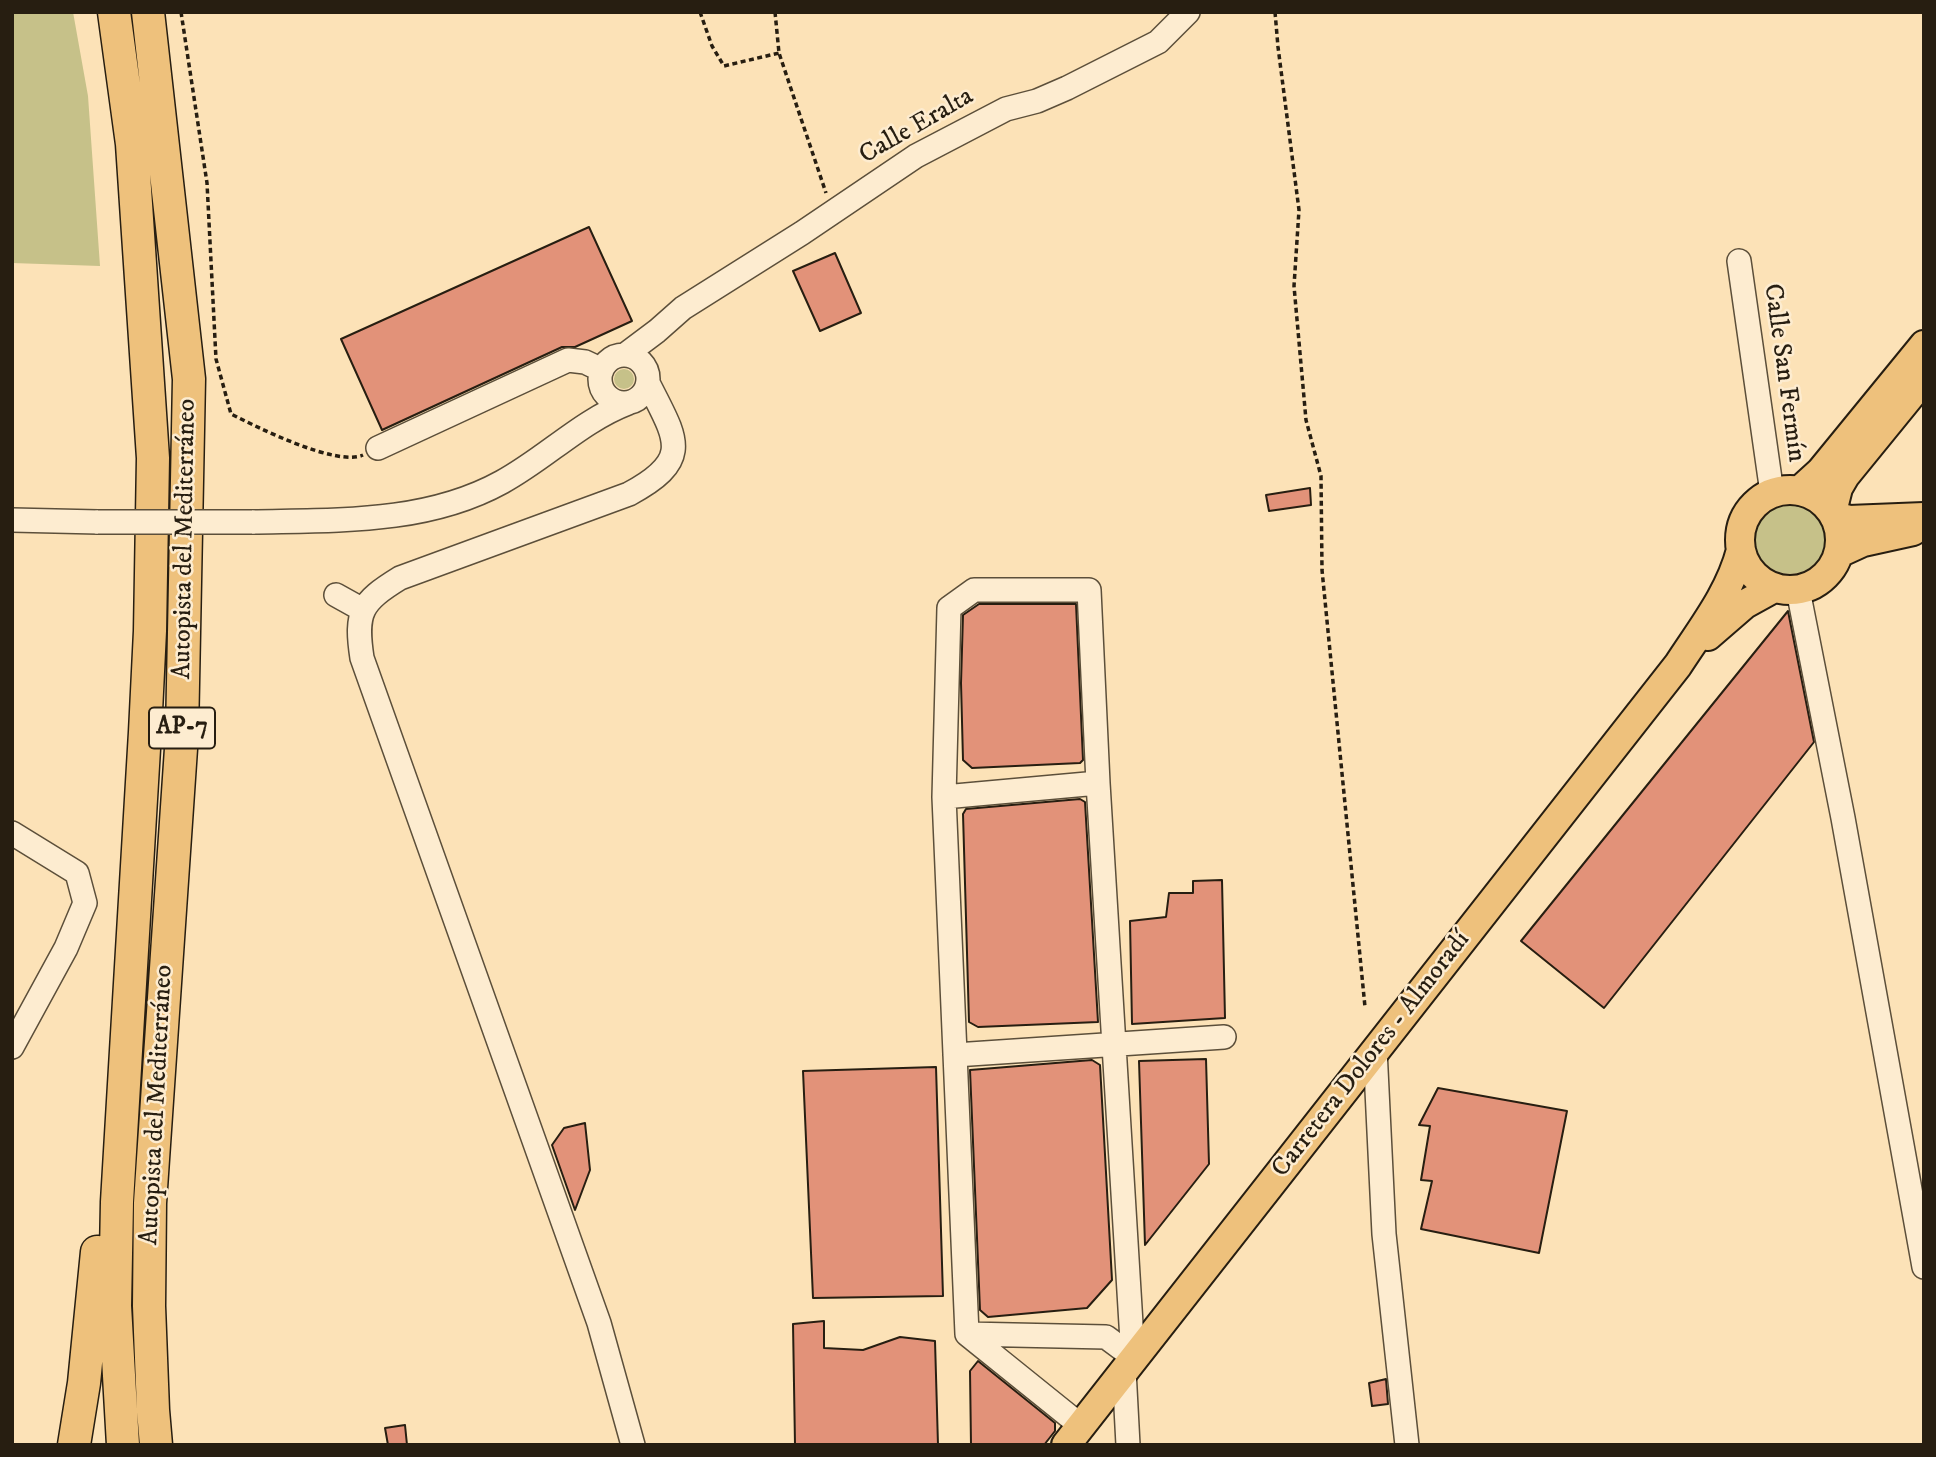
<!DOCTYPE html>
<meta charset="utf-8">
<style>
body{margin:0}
#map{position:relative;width:1936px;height:1457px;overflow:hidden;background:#fce2b7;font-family:"IM FELL DW Pica",serif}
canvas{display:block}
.frame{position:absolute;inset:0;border:14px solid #271e11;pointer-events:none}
</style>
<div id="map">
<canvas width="1936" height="1457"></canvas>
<div class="frame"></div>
</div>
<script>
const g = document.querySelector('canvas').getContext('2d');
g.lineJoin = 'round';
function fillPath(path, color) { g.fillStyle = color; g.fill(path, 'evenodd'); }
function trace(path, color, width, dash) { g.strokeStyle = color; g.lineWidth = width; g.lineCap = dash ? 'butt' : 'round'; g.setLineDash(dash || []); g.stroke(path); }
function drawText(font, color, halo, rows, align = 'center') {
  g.font = font + ' "IM FELL DW Pica",serif'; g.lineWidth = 5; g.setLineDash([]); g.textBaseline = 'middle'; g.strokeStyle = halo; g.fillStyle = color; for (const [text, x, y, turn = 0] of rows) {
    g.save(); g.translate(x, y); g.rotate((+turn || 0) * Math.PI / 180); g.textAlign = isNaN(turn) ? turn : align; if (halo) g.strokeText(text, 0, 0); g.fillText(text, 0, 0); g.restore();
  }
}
const green = new Path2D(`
 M12 12H73L88 96 100 266 12 263Z
 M614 379a10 10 0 1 1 20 0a10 10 0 1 1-20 0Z
 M1755 539a35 35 0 1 1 70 0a35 35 0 1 1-70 0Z`);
const building = new Path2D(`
 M589 227 632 321 575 347H562L382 430 341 339Z
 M835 253 861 313 820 331 793 271Z
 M1310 488 1311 505 1269 511 1266 495Z
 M979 604H1076L1083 760 1080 763 972 768 963 760 961 683 963 615Z
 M1788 611 1814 742 1604 1008 1521 941Z
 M1080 799 1085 802 1098 1022 978 1027 969 1022 963 814 966 809Z
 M1222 880 1225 1018 1132 1024 1130 921 1166 917 1169 893H1193V881Z
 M1206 1059 1209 1164 1145 1245 1139 1061Z
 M1092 1060 1100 1065 1112 1280 1087 1308 988 1317 980 1310 970 1070Z
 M936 1067 943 1296 813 1298 803 1071Z
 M1438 1088 1567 1111 1539 1253 1421 1229 1432 1181 1421 1180 1430 1126 1419 1125Z
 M585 1123 590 1170 575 1210 552 1145 564 1128Z
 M824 1321V1348L863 1350 900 1337 935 1341 938 1445H795L793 1324Z
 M978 1361 1055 1423V1431L1044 1445H971L970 1371Z
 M1386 1379 1388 1404 1372 1406 1369 1383Z
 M405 1425 407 1445H388L385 1428Z`);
const path = new Path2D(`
 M181 12 207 183 216 359 231 414C257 427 336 467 363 455
 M700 12 712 46 724 66 779 53
 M775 12 779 53 826 193
 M1275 12 1278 47 1299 210 1294 286 1306 420 1321 476 1322 570 1365 1007`);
const minor = new Path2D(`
 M1739 261 1772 493
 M600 379a24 24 0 1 1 48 0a24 24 0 1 1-48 0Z
 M625 355 657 331 683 308 802 233 916 156 1006 109 1037 101 1067 88 1158 42 1188 12
 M378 448 568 360 585 362 602 370
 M12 520 98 522
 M252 522C336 520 426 524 502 482 546 458 581 421 628 403
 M1798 590 1843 818 1924 1267
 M336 595 363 610
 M944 797 1098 783
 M12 833 77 873 85 903 66 948 12 1047
 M1375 1049 1384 1234 1407 1445
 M955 1055 1224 1037
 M967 1334 1106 1337 1133 1357
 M1124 1370 1128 1445
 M1080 1425 967 1334 944 797 949 608 974 590H1089L1098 783 1133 1357
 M633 1445 599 1323 362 658C355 612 361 602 400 578L629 494C694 459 676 439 648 383`);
const major = new Path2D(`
 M1740 540a50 50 0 1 1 100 0a50 50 0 1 1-100 0Z
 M1799 491 1821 471 1924 345
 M1832 512 1838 488 1845 476 1924 379
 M1835 516 1849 520 1924 517
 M1839 553 1863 542 1913 531
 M1708 636 1745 604 1774 588
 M1066 1445 1678 665C1702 628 1730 593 1741 550`);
const highway = new Path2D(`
 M114 12 132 144 153 458 150 631 145 732 117 1202 115 1306 123 1445
 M148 12 189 379 182 734 150 1203 149 1306 153 1410 156 1445
 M74 1445 84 1383 97 1252`);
const minorBridge = new Path2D(`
 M98 522H252`);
const shields = [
 [182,728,66]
];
const shieldNames = [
 ["AP-7",182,728]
];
const streetNames = [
 ["Calle Eralta",917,127,-30],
 ["Calle San Fermín",1783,373,82],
 ["Autopista del Mediterráneo",186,539,-89],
 ["Carretera Dolores - Almoradí",1372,1055,-52],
 ["Autopista del Mediterráneo",158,1105,-87]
];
fillPath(green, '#c6c189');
fillPath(building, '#e29279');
trace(building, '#271e11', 2);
trace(minor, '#5c4f3a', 26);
trace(major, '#271e11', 32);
trace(highway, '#271e11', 35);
trace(path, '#271e11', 3.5, [5, 3.5]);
trace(minor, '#fdecd0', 23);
trace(major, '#eec17c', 28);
trace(highway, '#eec17c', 32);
trace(minorBridge, '#5c4f3a', 26, []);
trace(minorBridge, '#fdecd0', 23);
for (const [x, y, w] of shields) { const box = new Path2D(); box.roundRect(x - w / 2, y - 20.5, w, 41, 5); g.fillStyle = '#fdecd0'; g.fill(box); trace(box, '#271e11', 2); }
drawText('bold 24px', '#271e11', null, shieldNames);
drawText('26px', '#271e11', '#fdecd0', streetNames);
</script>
